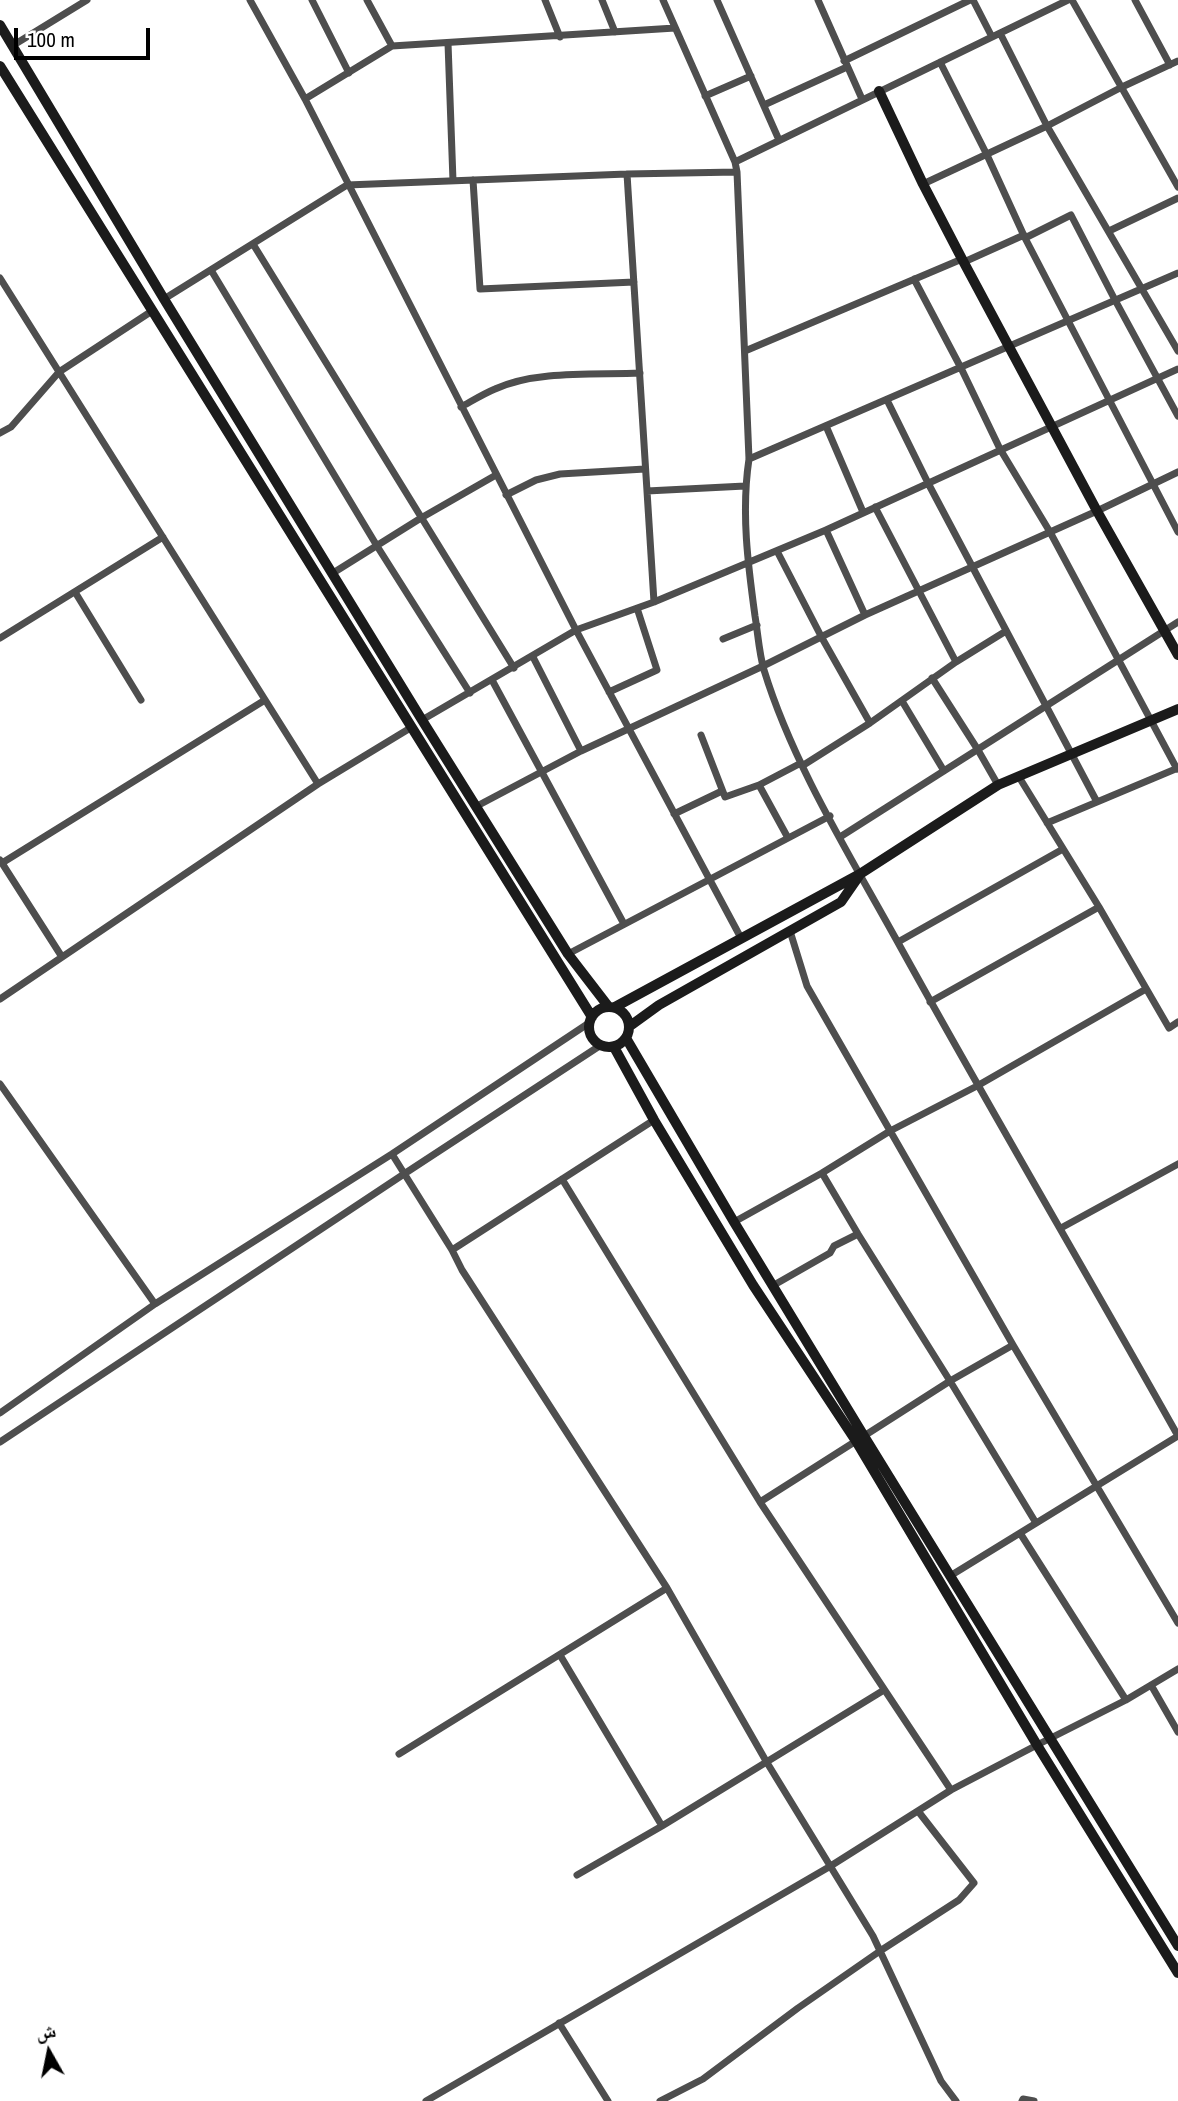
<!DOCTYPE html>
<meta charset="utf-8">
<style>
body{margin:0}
#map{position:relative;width:1178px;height:2101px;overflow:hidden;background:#fff;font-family:"Archivo Narrow","Noto Naskh Arabic",sans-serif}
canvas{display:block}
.north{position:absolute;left:14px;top:2017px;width:70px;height:70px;-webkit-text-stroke:5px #fff;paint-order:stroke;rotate:351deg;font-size:19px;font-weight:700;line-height:28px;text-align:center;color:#000}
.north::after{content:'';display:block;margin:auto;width:24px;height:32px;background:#000;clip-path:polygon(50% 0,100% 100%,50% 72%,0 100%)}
.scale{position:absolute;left:14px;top:28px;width:136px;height:32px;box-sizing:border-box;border:4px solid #000;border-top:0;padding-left:9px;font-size:21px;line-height:24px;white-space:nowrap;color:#000;-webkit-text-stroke:5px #fff;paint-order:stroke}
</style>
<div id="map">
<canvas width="1178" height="2101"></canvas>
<div class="north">ش</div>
<div class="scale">100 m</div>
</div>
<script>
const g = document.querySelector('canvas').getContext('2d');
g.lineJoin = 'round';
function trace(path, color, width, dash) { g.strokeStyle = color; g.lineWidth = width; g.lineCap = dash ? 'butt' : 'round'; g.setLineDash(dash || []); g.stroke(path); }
const street = new Path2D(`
 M250 0 305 99 576 630 741 938
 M312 0 349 73
 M367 0 392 46
 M545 0 560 37
 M602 0 615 32
 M663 0 735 162 737 172 749 459C741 512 748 565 755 616 758 634 759 653 764 670 792 762 849 854 896 939 988 1106 1085 1270 1178 1436
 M717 0 779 140
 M818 0 862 99
 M973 0 992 37
 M1072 0 1178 187
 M1135 0 1170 65
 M1000 33 1047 126 1178 351
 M448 43 453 181
 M12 46 87 0
 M844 61 970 0
 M940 62 987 155 1025 238 1178 532
 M705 96 751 76
 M305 99 392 46 675 28
 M764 105 847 67
 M735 162 1068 0
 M627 174 654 602
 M473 180 480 289 634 282
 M923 184 1047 126 1122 87 1178 61
 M1109 231 1178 198
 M1025 238 1071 215 1115 300 1178 416
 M253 244 514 668
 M964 262 1024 235
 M211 270 377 546 470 693
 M0 278 318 784
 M914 279 961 368 1000 449 1050 532 1177 769
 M164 299 347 185 627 174 737 172
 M745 351 962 259
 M887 400 928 483 1097 802
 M461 407C472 401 483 394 495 389 536 370 595 375 640 373
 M826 426 863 512
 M0 433 11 427 59 372 152 311
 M749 459 1178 273
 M647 491 745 486
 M506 495 536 480 560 474 645 469
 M875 507 956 662
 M826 530 865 615
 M777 551 822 638 870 723
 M333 573 421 518 496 475
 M75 592 141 700
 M0 638 163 537
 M723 639 757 625
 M533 657 581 751
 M932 678 978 750 998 785
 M492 680 624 924
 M609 692 657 670 637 608
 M902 701 944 771
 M422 720 576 630 654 602 826 530 1178 369
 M701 735 725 797 759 785 801 763
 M802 766 870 723 956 662 1006 631
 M1019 777 1099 907 1169 1028 1178 1022
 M759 785 788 838
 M477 806 581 751 763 666 865 615 1097 511 1178 472
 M674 814 722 791
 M1047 823 1178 768
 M840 837 1178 622
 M0 860 62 957
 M2 863 265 700
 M790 931 807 986 1013 1345 1178 1623
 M898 942 1063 849
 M568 954 830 816
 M0 999 318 784 412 727
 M930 1002 1099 907
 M0 1084 155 1304
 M392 1154 452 1250 462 1270 667 1588 766 1761 873 1936 941 2081 956 2101
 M822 1173 858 1234 950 1381 1036 1523
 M562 1179 760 1502 951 1790
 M734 1222 822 1173 890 1131 977 1086 1146 989
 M1061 1228 1178 1164
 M452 1250 654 1120
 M774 1285 830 1253 834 1246 858 1234
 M0 1413 155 1304 392 1154 589 1023
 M864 1436 950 1381 1013 1345
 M0 1442 404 1174 601 1045
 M760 1502 856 1441
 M1020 1533 1126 1700
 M950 1576 1178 1436
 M560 1655 662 1826
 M1151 1685 1178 1732
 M399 1754 667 1588
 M577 1875 662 1826 884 1690
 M559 2023 608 2101
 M426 2101 829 1867 951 1790 1037 1745 1126 1700 1178 1669
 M660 2101 703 2079 798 2008 880 1951 959 1900 974 1883 918 1811
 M1022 2101 1023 2099 1034 2101`);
const secondary = new Path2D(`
 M0 25 164 299 422 720 568 954 608 1006
 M0 66 592 1017
 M879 91 923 184 962 259 1097 511 1178 655
 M589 1027a20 20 0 1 1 40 0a20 20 0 1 1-40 0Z
 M615 1007 860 874 998 785 1178 709
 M630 1026 659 1005 841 902 859 876
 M626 1038 734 1222 864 1436 1178 1946
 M614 1047 654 1120 753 1285 856 1441 1037 1745 1178 1973`);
trace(street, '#4e4e4e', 7);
trace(secondary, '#1b1b1b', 10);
</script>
